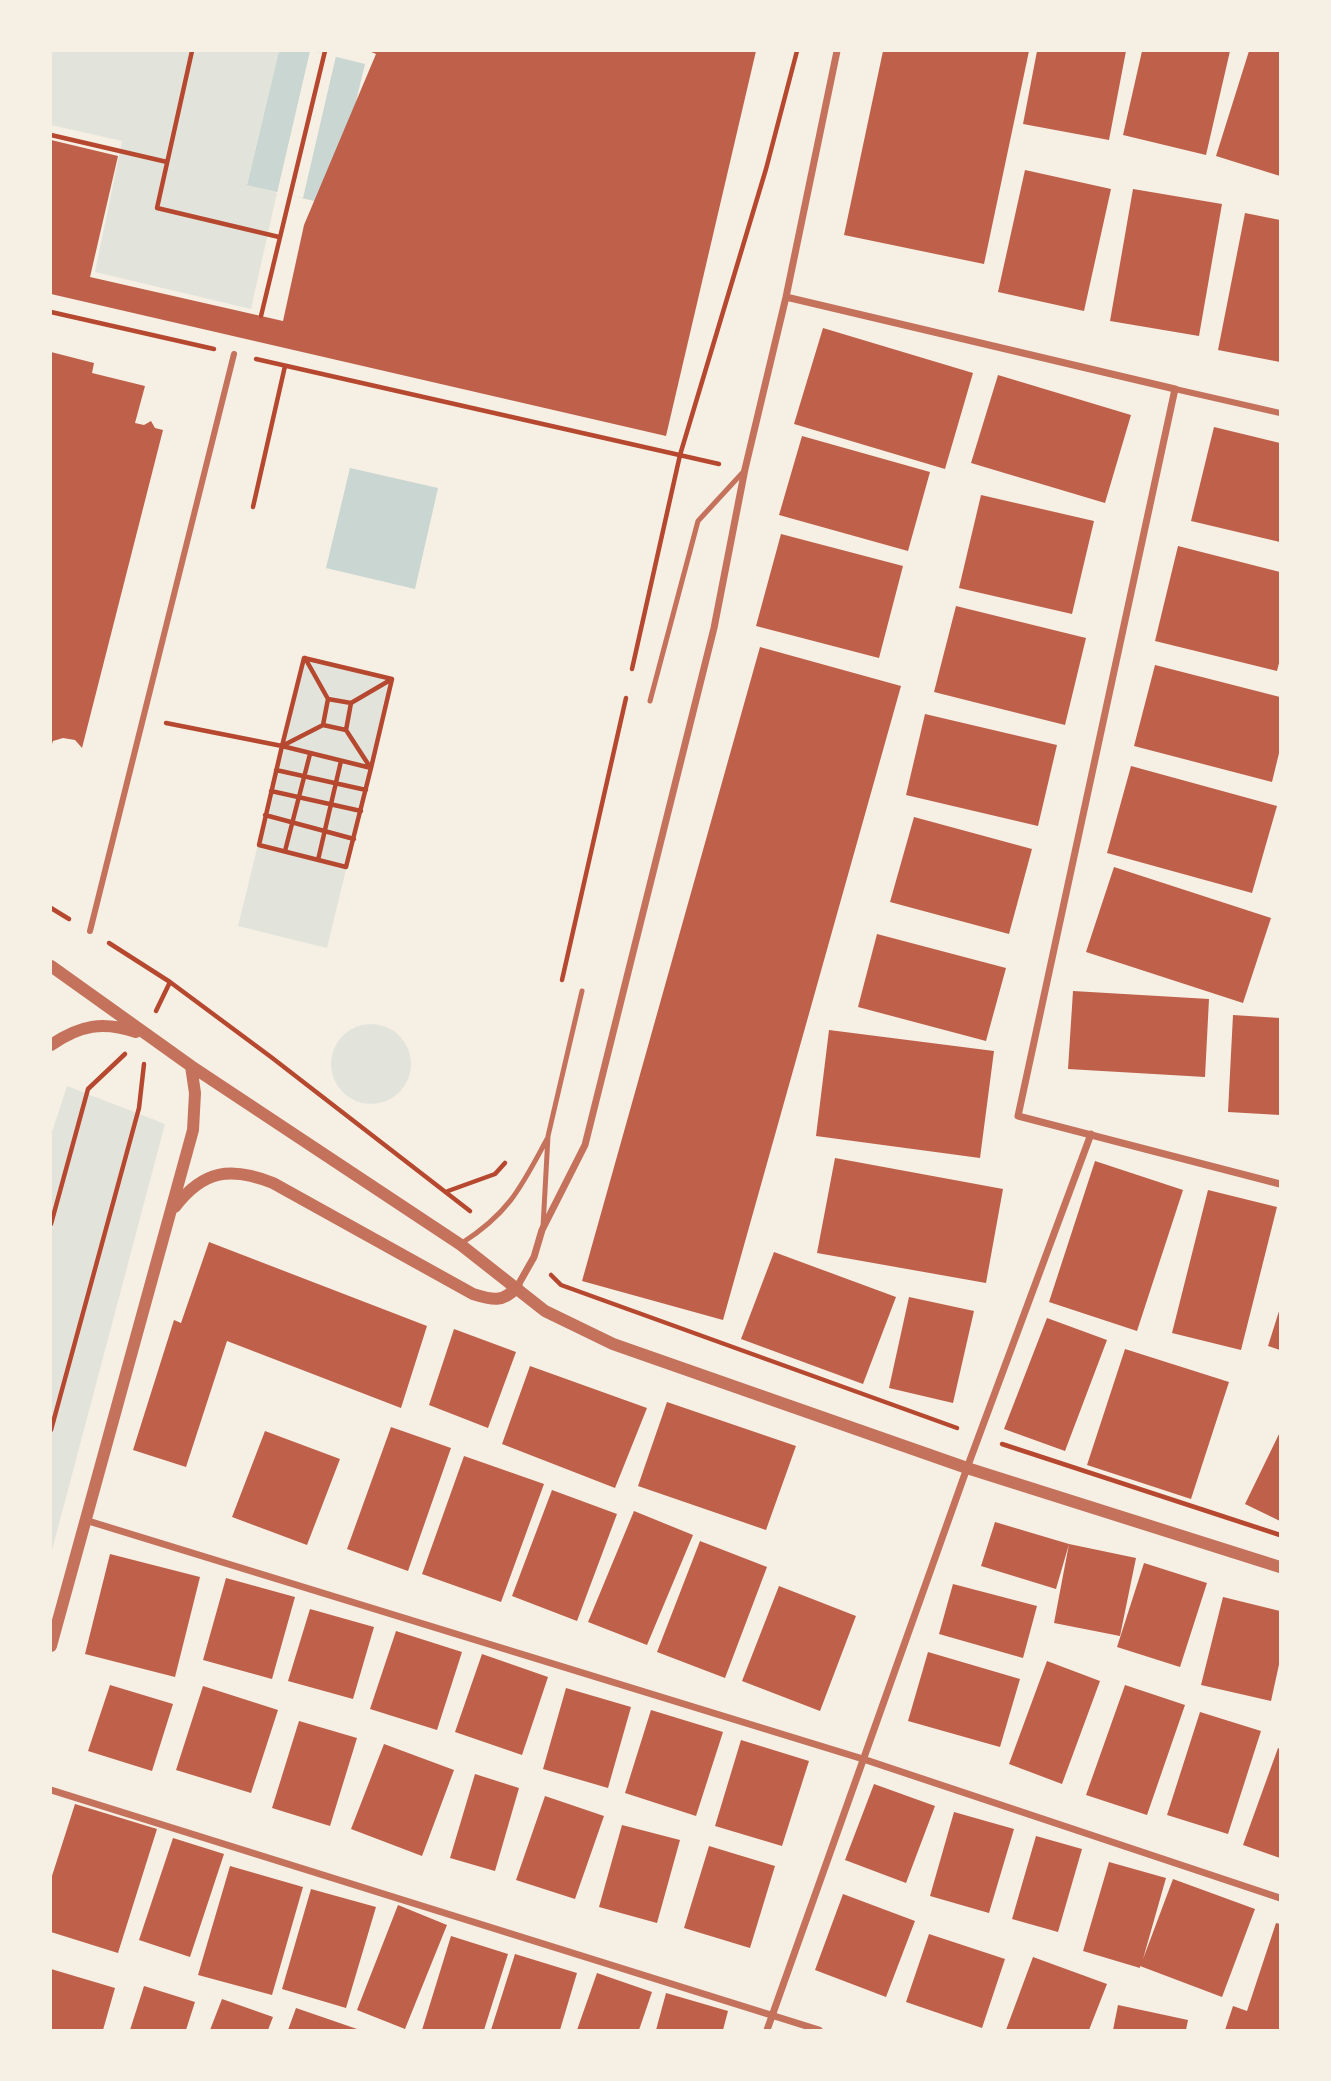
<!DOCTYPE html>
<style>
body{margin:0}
#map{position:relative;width:1331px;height:2081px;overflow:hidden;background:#f6efe4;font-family:"Fira Sans Condensed",sans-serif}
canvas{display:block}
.frame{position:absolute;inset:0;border:52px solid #f6efe4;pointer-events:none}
</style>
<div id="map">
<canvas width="1331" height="2081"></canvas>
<div class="frame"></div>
</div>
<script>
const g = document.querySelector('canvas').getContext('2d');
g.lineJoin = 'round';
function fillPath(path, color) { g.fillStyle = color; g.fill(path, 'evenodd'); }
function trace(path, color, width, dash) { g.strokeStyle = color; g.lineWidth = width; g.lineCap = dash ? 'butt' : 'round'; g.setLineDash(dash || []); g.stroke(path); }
const green = new Path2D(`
 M51 51H279L247 184 277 193 251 309 95 272 122 141 51 125Z
 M304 658 392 679 327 948 238 926Z
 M331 1064a40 40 0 1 1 80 0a40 40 0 1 1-80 0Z
 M67 1086 165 1124 51 1554V1135Z`);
const water = new Path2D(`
 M279 51H312L365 64 331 205 247 185Z
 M350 468 438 488 415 589 326 568Z`);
const pier = new Path2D(`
 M310 51 336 56 303 198 277 193Z`);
const building = new Path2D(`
 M369 51H756L666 436 51 294V140L118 156 90 277 283 321 304 225 376 54Z
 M883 51H1029L984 264 844 235Z
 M1037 51H1126L1109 140 1023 124Z
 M1142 51H1230L1206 155 1123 135Z
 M1249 51H1280V176L1216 156Z
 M1025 170 1111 189 1084 311 998 292Z
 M1133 189 1222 204 1199 336 1110 321Z
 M1245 213 1280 220V362L1218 350Z
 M823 328 973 373 945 469 794 424Z
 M51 352 94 363 92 373 145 386 135 423 144 425 151 421 155 428 163 430 82 748 75 740 63 738 53 741 51 747Z
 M998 375 1131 415 1105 503 971 463Z
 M1214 427 1280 443V542L1191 521Z
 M802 436 930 472 908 551 779 515Z
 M981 495 1094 521 1072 614 959 588Z
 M781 534 903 566 879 658 756 626Z
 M1178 546 1280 572V659L1277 671 1155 641Z
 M956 606 1086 638 1065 725 934 692Z
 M760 647 901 686 723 1320 582 1281Z
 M1155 665 1280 697V749L1272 782 1134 746Z
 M925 714 1057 745 1038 826 906 795Z
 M1131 766 1277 806 1252 893 1107 853Z
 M914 817 1032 849 1009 934 890 902Z
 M1114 867 1271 918 1243 1003 1086 952Z
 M877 934 1006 968 986 1041 858 1007Z
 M1073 991 1209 999 1205 1077 1068 1069Z
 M1233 1015 1280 1018V1115L1228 1112Z
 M829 1030 994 1051 980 1158 816 1136Z
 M835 1158 1003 1189 986 1283 817 1253Z
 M1095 1161 1183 1190 1137 1331 1049 1302Z
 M1208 1190 1277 1207 1241 1350 1172 1333Z
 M209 1242 427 1326 401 1408 227 1341 186 1467 133 1450 174 1320 181 1323Z
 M774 1252 896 1297 863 1384 741 1339Z
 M909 1297 974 1311 953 1403 889 1388Z
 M1280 1308V1350L1268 1346Z
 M1047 1318 1107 1340 1065 1451 1004 1429Z
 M454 1329 516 1352 488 1428 429 1405Z
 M1125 1349 1229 1382 1191 1499 1087 1465Z
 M530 1366 647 1408 615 1488 502 1444Z
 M667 1402 796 1446 766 1530 638 1486Z
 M391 1427 451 1448 408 1571 347 1549Z
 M265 1431 340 1459 307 1545 232 1517Z
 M1280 1432V1521L1245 1504Z
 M464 1456 544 1484 501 1602 422 1574Z
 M552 1490 617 1514 577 1621 512 1596Z
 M634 1511 693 1535 647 1645 588 1622Z
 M995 1522 1069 1544 1136 1558 1120 1636 1054 1623 1069 1544 1056 1589 981 1566Z
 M700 1541 767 1567 725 1678 657 1652Z
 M110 1554 200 1577 175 1677 85 1654Z
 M1144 1563 1207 1583 1180 1667 1117 1647Z
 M226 1578 295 1597 272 1679 203 1660Z
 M953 1584 1037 1606 1023 1658 939 1634Z
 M779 1586 856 1616 820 1711 742 1681Z
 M1223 1597 1280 1611V1660L1271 1701 1201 1685Z
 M310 1609 374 1627 353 1699 288 1681Z
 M396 1631 462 1652 437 1730 370 1709Z
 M928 1652 1020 1679 1000 1747 908 1721Z
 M482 1654 548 1677 522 1755 455 1732Z
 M1047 1661 1100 1681 1062 1784 1009 1764Z
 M110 1685 173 1704 152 1771 88 1751Z
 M1125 1685 1185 1705 1147 1815 1086 1795Z
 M203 1686 278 1710 251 1793 176 1770Z
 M566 1688 631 1707 608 1788 543 1769Z
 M651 1710 723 1732 696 1816 625 1793Z
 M1200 1712 1261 1731 1228 1834 1167 1815Z
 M299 1721 357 1738 330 1826 272 1808Z
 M741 1740 809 1761 782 1846 715 1826Z
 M384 1744 454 1770 422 1856 351 1829Z
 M1278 1748 1280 1749V1858L1243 1845Z
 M475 1774 519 1788 495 1871 450 1858Z
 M874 1784 935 1806 906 1883 845 1860Z
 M545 1796 604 1816 575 1899 516 1880Z
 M75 1804 157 1829 118 1953 51 1932V1879Z
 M954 1812 1014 1829 989 1913 930 1896Z
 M622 1825 680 1840 657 1923 599 1907Z
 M1036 1836 1082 1849 1058 1932 1012 1919Z
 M173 1838 224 1854 190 1957 139 1940Z
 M709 1846 775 1866 750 1948 684 1928Z
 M1109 1862 1166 1878 1143 1959 1173 1879 1255 1909 1222 1997 1140 1966V1968L1083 1951Z
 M230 1866 303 1887 272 1995 198 1975Z
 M311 1889 376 1907 346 2008 282 1989Z
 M843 1894 915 1921 886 1997 815 1970Z
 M398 1905 447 1925 405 2029 357 2010Z
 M1276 1923 1280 1924V2030H1225L1233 2006 1247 2011Z
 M929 1934 1005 1959 982 2028 906 2002Z
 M451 1936 508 1954 484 2030H422Z
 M515 1954 577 1973 560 2030H491Z
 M1033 1957 1107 1984 1089 2030H1006Z
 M51 1969 115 1988 103 2030H51Z
 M597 1973 652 1992 639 2030H577Z
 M144 1986 195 2002 186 2030H130Z
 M666 1993 728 2011 723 2030H656Z
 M222 1999 273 2017 268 2030H210Z
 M1118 2005 1188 2020 1186 2030H1113Z
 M296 2008 360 2030H288Z`);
const path = new Path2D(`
 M192 51 157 208 279 237
 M51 135 167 162
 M51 312 214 349
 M261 316 325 51
 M256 359 719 464
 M253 507 285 366
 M305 658 328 699 323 725
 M632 669 680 455 766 169 797 51
 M328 699 351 703 346 730
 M351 703 392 679
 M166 723 282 746 323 725 346 730 370 767
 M282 746 371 768 346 867 259 845Z
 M282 746 304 658 392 679 371 768
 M276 770 366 790
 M271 791 361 811
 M265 815 354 839
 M285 851 310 754
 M318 860 341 761
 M51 908 69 919
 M109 943 170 982 271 1057 470 1211
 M562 980 626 698
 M156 1011 170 982
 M448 1191 495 1174 505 1163
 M51 1224 88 1089 125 1054
 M551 1275 561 1285 957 1428
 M51 1430 139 1108 144 1064
 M1002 1444 1280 1535`);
const service = new Path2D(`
 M650 701 698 521 745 470
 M543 1227 548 1136 582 991
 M462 1243C510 1212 521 1187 547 1139`);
const pedestrian = new Path2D(`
 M1175 389 1280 413
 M90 931 234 354`);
const minor = new Path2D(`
 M786 297 1175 389 1018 1116 1280 1184
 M517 1287 534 1257 542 1230 585 1145 714 628 745 469 786 297 837 51
 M85 1520 863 1759 1280 1898
 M51 1790 819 2030
 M767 2030 967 1468 1091 1134`);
const tertiary = new Path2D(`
 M51 966 191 1066 461 1245 545 1311 613 1344 967 1468 1280 1567
 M51 1045C80 1025 103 1021 136 1032
 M175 1207C203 1170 231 1166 273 1183L473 1294C492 1300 503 1303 517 1287
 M51 1646 193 1130 195 1093 191 1066`);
fillPath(green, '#e2e4dc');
fillPath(water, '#c9d6d2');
fillPath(pier, '#f6efe4');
fillPath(building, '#bf614a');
trace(path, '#b5482f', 4.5);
trace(service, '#c5725c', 5);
trace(pedestrian, '#c5725c', 6);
trace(minor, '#c5725c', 7);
trace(tertiary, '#c5725c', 12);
</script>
